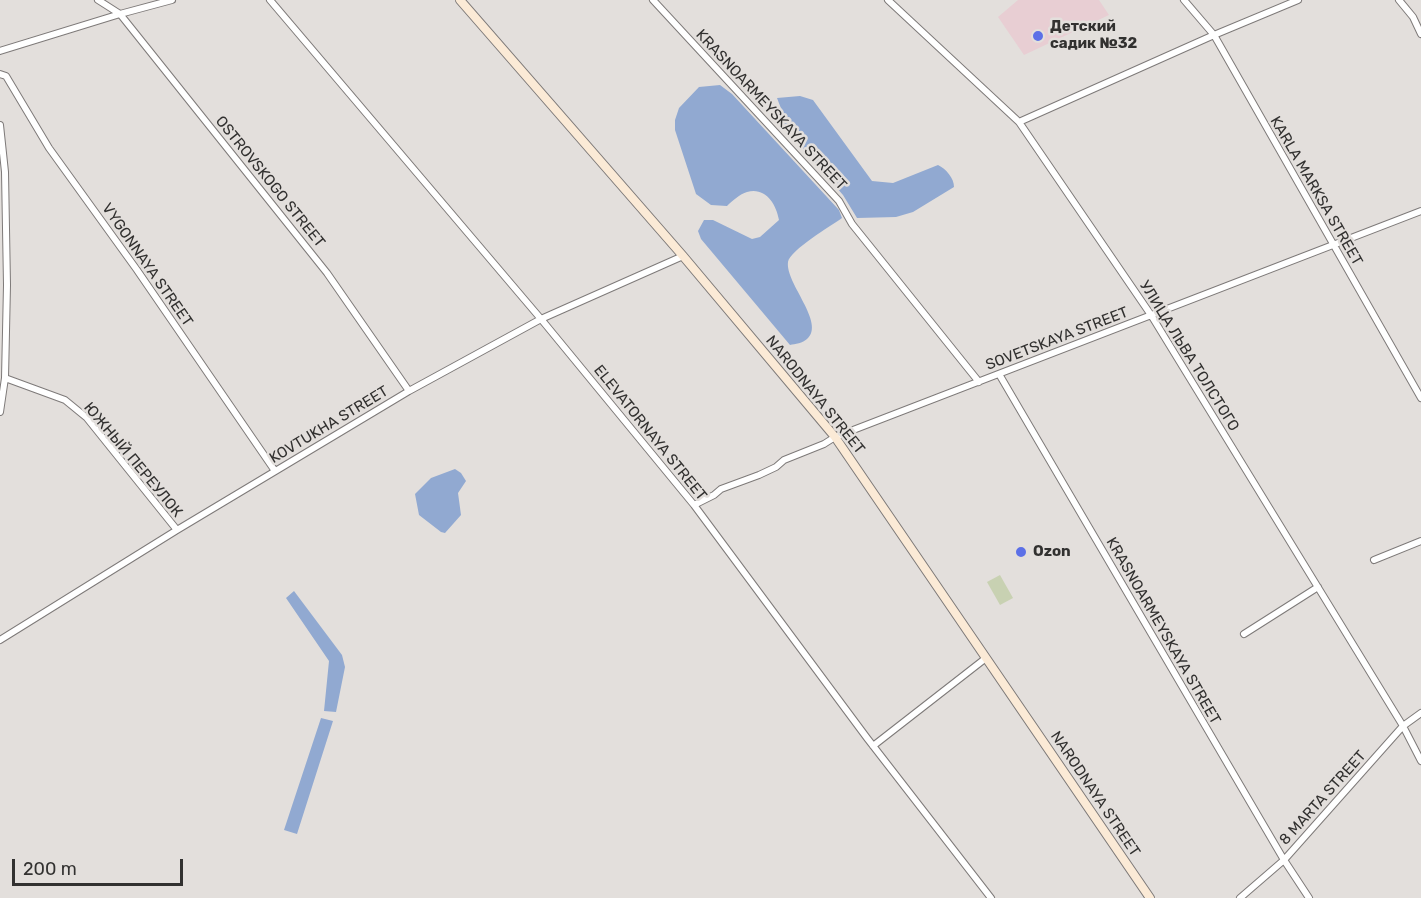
<!DOCTYPE html>
<meta charset="utf-8">
<style>
body{margin:0}
#map{position:relative;width:1421px;height:898px;overflow:hidden;background:#e3dfdc;font-family:Rubik,sans-serif}
canvas{display:block}
.scale{position:absolute;left:12px;top:859px;width:171px;height:27px;box-sizing:border-box;border:3px solid #323130;border-top:0;padding-left:8px;font-size:18px;line-height:21px;white-space:nowrap;color:#323130;-webkit-text-stroke:4px #e3dfdc;paint-order:stroke}
</style>
<div id="map">
<canvas width="1421" height="898"></canvas>
<div class="scale">200 m</div>
</div>
<script>
const g = document.querySelector('canvas').getContext('2d');
g.lineJoin = 'round';
function fillPath(path, color) { g.fillStyle = color; g.fill(path, 'evenodd'); }
function trace(path, color, width, dash) { g.strokeStyle = color; g.lineWidth = width; g.lineCap = dash ? 'butt' : 'round'; g.setLineDash(dash || []); g.stroke(path); }
function drawText(font, color, halo, rows, align = 'center') {
  g.font = font + ' Rubik,sans-serif'; g.lineWidth = 5; g.setLineDash([]); g.textBaseline = 'middle'; g.strokeStyle = halo; g.fillStyle = color; for (const [text, x, y, turn = 0] of rows) {
    g.save(); g.translate(x, y); g.rotate((+turn || 0) * Math.PI / 180); g.textAlign = isNaN(turn) ? turn : align; if (halo) g.strokeText(text, 0, 0); g.fillText(text, 0, 0); g.restore();
  }
}
const education = new Path2D(`
 M1018 0H1099L1109 15 1024 55 998 17Z`);
const green = new Path2D(`
 M1000 575 1013 598 1000 605 987 582Z`);
const water = new Path2D(`
 M720 85 732 94 839 210 842 218C831 226 790 250 788 262 785 283 826 323 807 339 803 343 795 344 790 345L701 239 698 231 704 220H713L752 239 760 237 779 220C776 203 765 187 747 192 740 194 732 201 727 206L711 205 696 194 675 130V120L679 108 699 87Z
 M800 96 813 100 872 181 893 183 938 165C946 169 954 178 954 187L913 212 896 217 857 218 843 195 780 123 782 111 777 98Z
 M455 469 461 473 466 481 458 493 461 515 445 533 441 532 419 515 415 494 431 478Z
 M294 591 342 655 345 667 336 712 324 711 329 661 286 598Z
 M321 718 333 721 297 834 284 830Z`);
const minor = new Path2D(`
 M98 0 120 14 327 273 409 391
 M270 0 541 319 694 505 867 738 991 898
 M653 0 839 201 852 224 979 382
 M888 0 1019 122 1151 315 1403 726 1421 761
 M1184 0 1214 35 1421 398
 M1399 0 1413 17 1421 34
 M0 51 120 14 172 0
 M0 74 6 76 49 148 137 270 275 471
 M1019 122 1214 35 1298 0
 M0 125 5 172 7 285 5 378 0 412
 M999 374 1284 860 1309 898
 M5 378 65 400 87 418 177 530
 M694 505 714 495 721 489 759 475 776 467 784 460 824 444 835 437 1421 211
 M1374 560 1421 541
 M1244 634 1318 587
 M0 640 177 530 409 391 541 319 683 256
 M873 746 986 658
 M1240 898 1284 860 1403 726 1421 713`);
const secondary = new Path2D(`
 M460 0 683 256 835 437 1150 898`);
const markers = [
 [1038,36,6,"#5c70e7"],
 [1021,552,6,"#5c70e7"]
];
const poiNames = [
 ["Детский",1050,27],
 ["садик №32",1050,44],
 ["Ozon",1033,552]
];
const streetNames = [
 ["KRASNOARMEYSKAYA STREET",771,110,47],
 ["OSTROVSKOGO STREET",270,182,51],
 ["KARLA MARKSA STREET",1316,191,60],
 ["VYGONNAYA STREET",147,265,55],
 ["SOVETSKAYA STREET",1057,339,-21],
 ["УЛИЦА ЛЬВА ТОЛСТОГО",1189,356,58],
 ["NARODNAYA STREET",815,395,51],
 ["KOVTUKHA STREET",329,425,-31],
 ["ELEVATORNAYA STREET",650,433,51],
 ["ЮЖНЫЙ ПЕРЕУЛОК",133,460,50],
 ["KRASNOARMEYSKAYA STREET",1163,631,60],
 ["NARODNAYA STREET",1095,794,56],
 ["8 MARTA STREET",1323,798,-48]
];
fillPath(education, '#e8ced3');
fillPath(green, '#c8d1b2');
fillPath(water, '#91a9d1');
trace(minor, '#7e7a79', 8);
trace(secondary, '#7e7a79', 10);
trace(minor, '#fff', 6);
trace(secondary, '#fbead6', 8);
for (const [x, y, r, color] of markers) { const dot = new Path2D(); dot.arc(x, y, r, 0, 2 * Math.PI); g.fillStyle = color; g.fill(dot); trace(dot, '#e3dfdc', 2); }
drawText('bold 15px', '#323130', '#e3dfdc', poiNames, 'left');
drawText('15px', '#323130', '#e3dfdc', streetNames);
</script>
